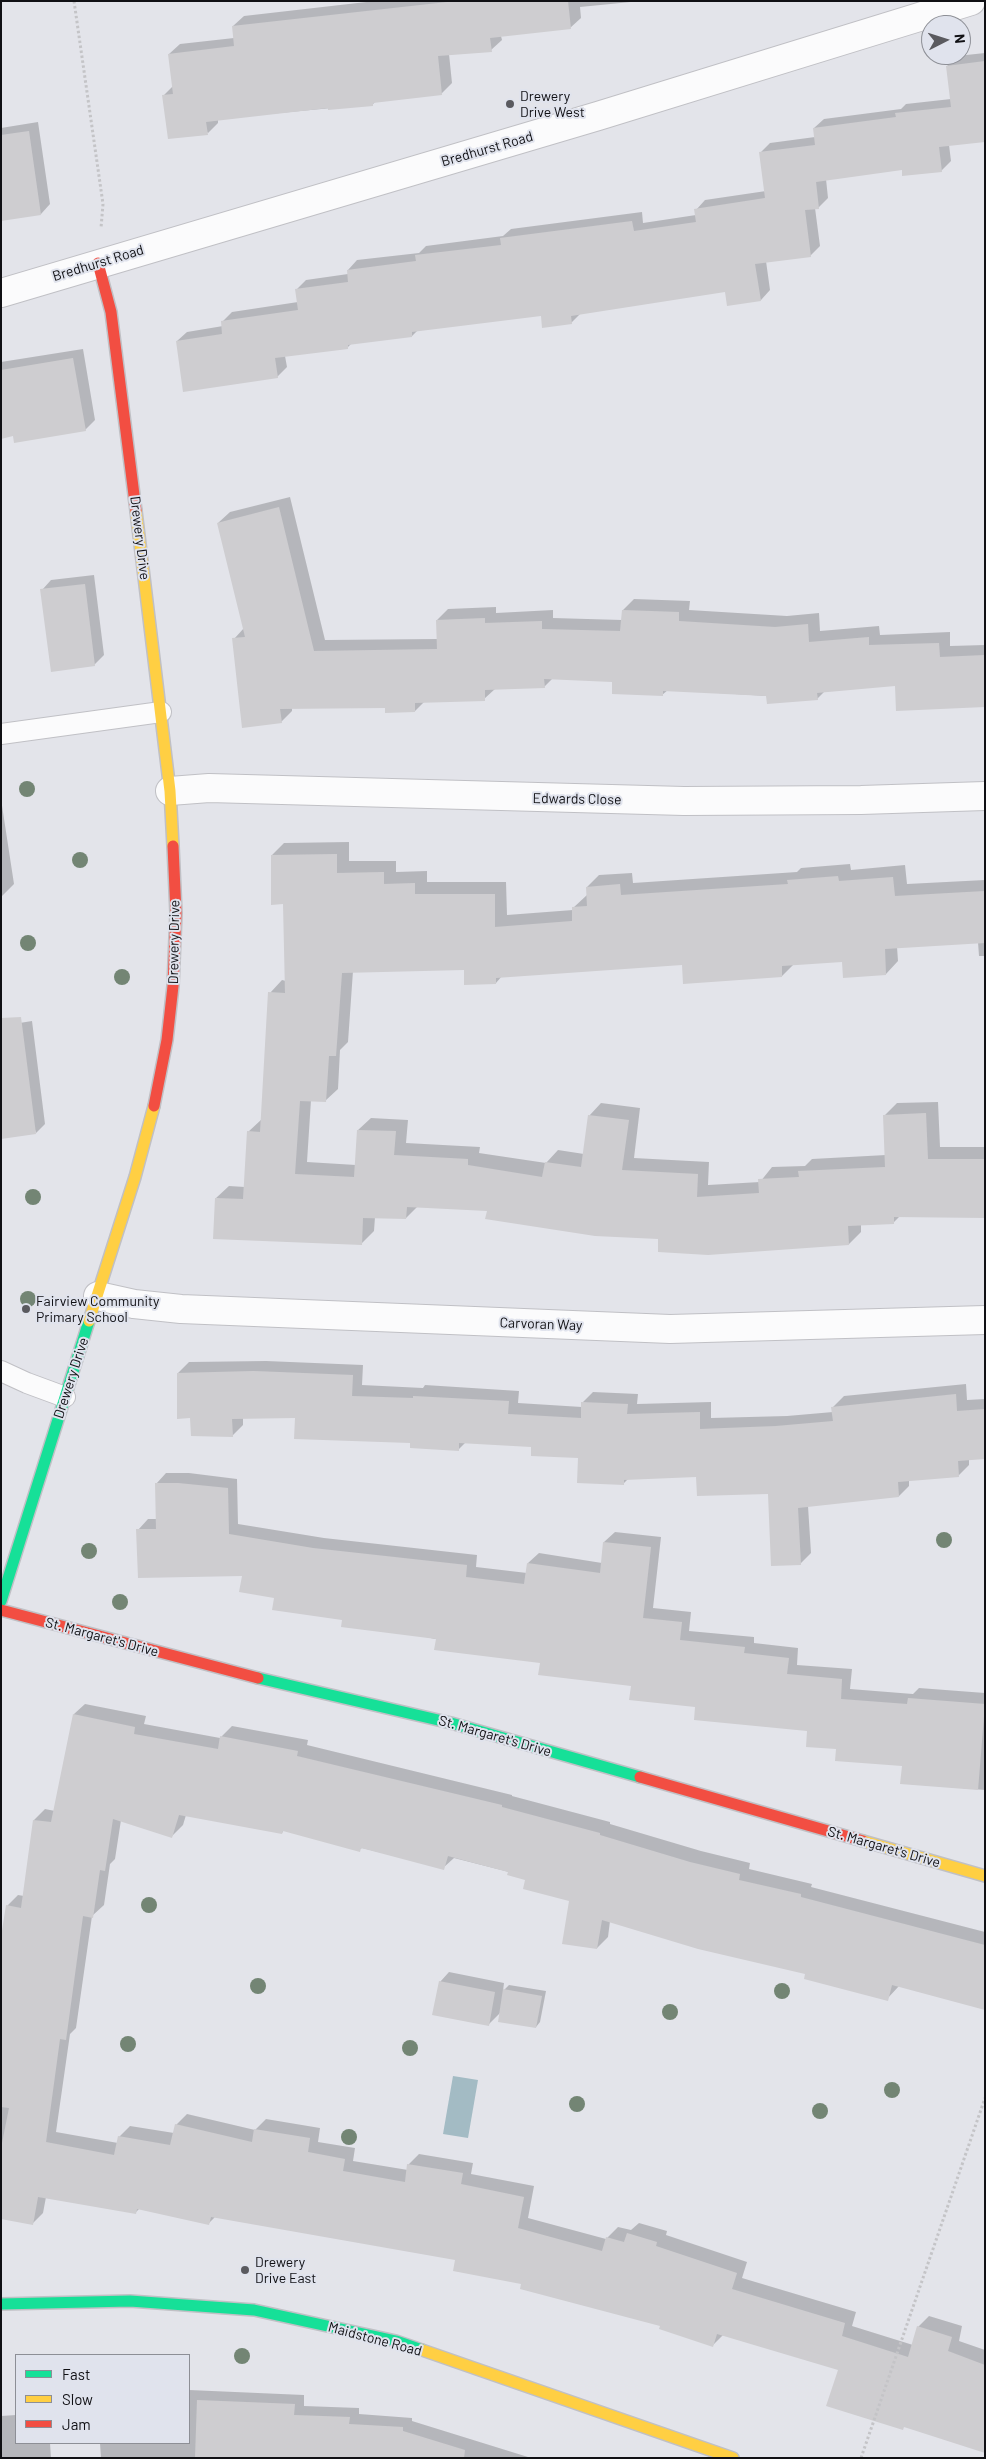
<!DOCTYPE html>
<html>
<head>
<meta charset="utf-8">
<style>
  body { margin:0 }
  #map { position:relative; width:986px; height:2459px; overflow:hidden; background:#e3e4ea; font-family:Barlow,sans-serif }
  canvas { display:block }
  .frame { position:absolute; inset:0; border:2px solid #101014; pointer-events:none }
  .legend { position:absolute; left:15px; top:2354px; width:175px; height:90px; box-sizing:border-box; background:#e0e3ed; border:1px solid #8d8f96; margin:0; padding:6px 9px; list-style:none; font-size:15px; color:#101014 }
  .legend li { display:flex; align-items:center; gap:10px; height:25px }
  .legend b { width:25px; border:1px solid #8d8f96 }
  .north { position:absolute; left:921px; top:15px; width:50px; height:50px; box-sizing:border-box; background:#e0e3ed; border:1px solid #8d8f96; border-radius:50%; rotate:85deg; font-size:14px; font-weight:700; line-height:20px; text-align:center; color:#101014 }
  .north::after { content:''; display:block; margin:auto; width:18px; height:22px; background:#5a5a5f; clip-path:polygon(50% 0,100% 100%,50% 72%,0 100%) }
</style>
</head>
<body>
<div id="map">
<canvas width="986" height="2459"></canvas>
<div class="frame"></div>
<ul class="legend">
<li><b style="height:6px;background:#16e098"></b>Fast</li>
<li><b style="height:6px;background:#ffcf43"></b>Slow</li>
<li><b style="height:6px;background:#f24e42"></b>Jam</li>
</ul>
<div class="north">N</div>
</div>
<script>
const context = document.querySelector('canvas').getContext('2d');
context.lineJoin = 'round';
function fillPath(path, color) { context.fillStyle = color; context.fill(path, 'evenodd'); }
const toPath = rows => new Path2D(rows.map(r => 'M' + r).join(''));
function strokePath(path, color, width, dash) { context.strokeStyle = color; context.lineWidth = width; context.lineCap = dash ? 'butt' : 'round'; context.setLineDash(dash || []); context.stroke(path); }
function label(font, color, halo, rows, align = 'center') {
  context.font = font + ' Barlow,sans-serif'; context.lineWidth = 4; context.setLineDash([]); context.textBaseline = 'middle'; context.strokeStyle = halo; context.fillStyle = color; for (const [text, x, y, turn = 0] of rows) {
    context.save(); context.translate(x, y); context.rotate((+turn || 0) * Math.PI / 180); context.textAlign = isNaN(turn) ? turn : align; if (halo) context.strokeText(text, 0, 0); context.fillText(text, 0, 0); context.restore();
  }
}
const water = toPath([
  [453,2076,478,2080,468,2138,443,2134]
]);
const shadow = toPath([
  [375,1,641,1,580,7,581,18,570,28,501,36,502,40,491,50,449,54,452,83,441,94,376,101,373,104,218,119,218,123,208,133,163,96,173,86,169,54,180,44,234,38,233,26,244,16],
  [985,53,985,140,949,145,951,161,941,171,903,169,826,179,828,198,818,208,815,208,820,246,810,256,766,261,770,290,761,300,726,291,581,313,571,323,542,314,418,330,412,336,352,343,348,347,285,356,287,367,277,377,177,341,187,332,223,326,222,322,232,312,298,302,296,290,306,280,348,274,348,270,357,260,419,253,426,246,503,236,511,229,642,212,643,223,696,215,696,210,705,200,766,191,761,152,770,143,815,137,814,128,824,119,901,109,906,104,951,99,947,66,957,56],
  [38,122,50,204,41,214,1,220,1,128],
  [83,349,95,420,85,430,14,435,1,438,1,362],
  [290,497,325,640,437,639,437,620,448,609,496,607,496,613,553,610,553,618,622,620,623,610,634,599,690,601,689,610,787,616,819,613,820,631,879,626,880,635,950,632,950,646,985,645,985,706,896,685,825,691,817,699,668,690,662,695,614,681,553,678,544,687,495,689,484,699,424,702,415,711,386,707,292,708,292,711,281,722,234,639,244,628,218,523,230,512],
  [94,575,104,655,94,665,42,590,51,580],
  [1,799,14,884,1,897],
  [349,842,349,861,396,861,396,872,427,871,427,882,506,882,507,915,573,910,573,908,587,895,587,887,599,875,632,873,633,883,797,872,801,868,850,864,851,870,905,865,907,884,985,880,985,956,979,956,978,942,897,947,898,961,886,974,843,961,794,964,782,976,683,963,502,976,496,983,465,969,353,971,348,1042,340,1050,338,1089,325,1101,311,1100,307,1162,356,1165,358,1130,371,1118,408,1120,406,1143,480,1147,479,1153,546,1163,558,1150,584,1154,589,1116,601,1103,640,1108,634,1158,709,1162,708,1185,760,1182,772,1167,805,1166,812,1159,886,1155,884,1116,897,1103,938,1102,940,1147,985,1147,985,1217,900,1216,893,1223,861,1224,861,1232,849,1244,660,1238,488,1210,418,1206,406,1218,375,1217,374,1231,361,1244,216,1198,229,1186,245,1187,248,1132,262,1119,270,993,282,980,286,981,285,903,272,855,284,843],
  [32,1021,45,1124,36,1133,1,1026],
  [266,1361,363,1365,362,1385,423,1388,425,1385,519,1391,518,1403,582,1407,582,1403,593,1392,638,1394,637,1404,711,1402,711,1418,787,1416,833,1412,833,1407,844,1396,966,1384,967,1400,985,1399,985,1457,969,1459,969,1465,958,1476,909,1480,909,1486,899,1496,808,1506,811,1553,800,1564,769,1492,697,1476,629,1478,623,1484,580,1457,533,1446,466,1442,458,1450,412,1442,296,1416,243,1418,243,1425,232,1436,191,1417,178,1373,189,1362],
  [166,1473,189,1473,237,1479,238,1524,324,1538,477,1555,476,1567,527,1573,528,1563,539,1553,602,1563,604,1542,615,1532,661,1537,653,1608,691,1612,689,1631,754,1637,754,1643,798,1648,797,1665,852,1669,850,1689,913,1694,919,1688,985,1693,985,1790,902,1783,903,1765,837,1748,809,1730,697,1706,632,1685,541,1662,343,1619,275,1597,243,1575,138,1530,148,1519,157,1519,156,1484],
  [85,1704,146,1716,144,1724,220,1738,232,1726,308,1740,307,1745,512,1795,512,1796,610,1822,610,1824,701,1851,750,1863,749,1869,812,1884,811,1887,985,1932,985,2009,899,1986,887,1999,807,1973,610,1921,608,1937,597,1948,571,1900,509,1872,454,1858,443,1868,362,1848,359,1850,284,1830,282,1833,186,1815,183,1825,172,1836,121,1820,115,1859,110,1864,104,1905,92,1916,76,2028,70,2034,56,2132,118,2143,119,2137,130,2126,174,2133,176,2125,187,2114,255,2130,266,2119,320,2128,318,2142,355,2148,353,2161,408,2170,408,2165,419,2154,473,2163,471,2174,534,2186,528,2218,606,2239,618,2227,631,2230,639,2223,667,2231,666,2235,747,2262,742,2278,856,2312,852,2326,913,2345,918,2327,929,2316,962,2326,959,2341,985,2350,985,2451,839,2369,724,2334,712,2346,662,2325,523,2283,457,2259,215,2217,208,2224,140,2208,135,2213,46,2197,43,2213,33,2223,1,2218,1,1946,7,1906,18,1895,24,1896,34,1820,45,1809,55,1811,74,1714],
  [449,1972,504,1983,503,1991,509,1985,546,1991,540,2022,536,2027,501,2012,489,2024,440,1982],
  [189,2390,304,2395,304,2406,359,2408,359,2414,412,2418,412,2421,528,2457,101,2458,100,2443,189,2443],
  [16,2415,16,2443,50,2443,51,2458,1,2458,1,2416]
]);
const building = toPath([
  [456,1,568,1,571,29,490,38,492,52,438,56,442,95,373,103,373,106,328,110,328,108,206,122,208,135,168,139,162,95,173,94,168,54,234,46,232,26],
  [985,61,985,142,939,147,942,172,902,176,902,170,816,182,819,209,805,210,811,257,755,264,761,301,727,306,725,292,571,316,572,324,542,328,541,316,412,332,412,337,348,345,348,349,275,358,278,378,183,392,176,341,222,334,221,321,298,310,295,289,348,282,347,270,416,261,415,255,501,245,500,238,632,221,634,231,696,222,694,209,765,198,759,152,815,145,813,128,896,117,895,113,951,107,946,66],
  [29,131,41,215,1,221,1,135],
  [73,358,86,431,14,443,13,436,1,439,1,370],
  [279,507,314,651,437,649,436,620,485,618,485,623,542,621,542,629,620,631,622,610,679,612,679,621,775,627,808,624,809,642,869,637,869,645,939,643,940,657,985,655,985,707,896,711,895,686,817,693,818,700,767,704,766,696,663,691,663,696,612,694,612,682,544,679,545,688,485,690,485,701,415,703,415,712,385,713,385,708,280,709,282,723,242,728,232,638,245,637,217,523],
  [85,584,95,666,51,672,40,589],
  [337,854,337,873,384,872,384,884,415,883,415,894,495,894,495,927,572,921,572,907,587,906,586,887,620,884,621,895,788,884,787,880,838,876,839,881,893,877,895,896,985,891,985,943,885,949,886,975,843,978,842,962,782,966,782,977,683,984,682,965,496,978,496,984,464,985,464,970,342,973,336,1056,329,1056,326,1102,300,1101,295,1174,354,1177,357,1130,396,1131,394,1155,468,1159,468,1165,542,1177,545,1162,581,1167,588,1115,629,1120,622,1170,698,1174,697,1197,759,1193,758,1179,799,1177,798,1171,885,1167,883,1115,926,1113,928,1159,985,1159,985,1218,894,1217,894,1224,848,1226,849,1245,708,1255,658,1252,658,1239,595,1236,485,1219,487,1211,407,1207,406,1219,363,1218,362,1245,213,1239,215,1198,243,1199,247,1131,260,1132,268,992,285,993,283,904,271,905,271,855],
  [21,1017,36,1134,1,1139,1,1018],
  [254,1371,353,1375,352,1396,413,1398,413,1396,509,1401,508,1414,581,1418,581,1402,628,1404,627,1414,700,1412,700,1429,776,1426,833,1421,831,1407,956,1394,957,1411,985,1409,985,1459,958,1461,959,1477,898,1482,899,1497,798,1508,801,1565,771,1566,768,1494,697,1496,696,1477,624,1480,624,1485,577,1483,578,1458,531,1456,531,1447,459,1443,459,1451,410,1448,410,1443,294,1439,295,1418,232,1419,233,1437,191,1436,190,1418,177,1419,177,1373],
  [155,1483,178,1483,228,1488,229,1534,313,1548,467,1565,466,1577,524,1584,527,1563,600,1573,603,1542,651,1547,643,1618,682,1622,680,1640,745,1647,744,1653,789,1658,787,1674,842,1679,841,1699,907,1704,908,1698,985,1704,978,1790,900,1784,902,1766,835,1761,836,1749,806,1747,807,1731,694,1720,695,1707,629,1700,631,1686,538,1675,540,1663,434,1650,436,1639,341,1627,342,1620,272,1610,274,1598,239,1592,242,1576,138,1578,136,1529,156,1529],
  [73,1714,135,1727,134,1734,218,1749,220,1736,298,1751,297,1756,502,1805,502,1807,600,1833,600,1835,690,1862,740,1874,739,1880,801,1894,801,1897,985,1945,985,2010,892,1985,888,2001,804,1979,805,1974,698,1949,602,1920,597,1949,562,1944,569,1901,523,1889,525,1880,507,1875,508,1872,448,1856,444,1870,361,1848,360,1852,283,1831,282,1834,179,1815,172,1838,113,1819,105,1871,100,1870,93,1918,83,1916,66,2040,60,2039,46,2142,114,2155,118,2136,170,2145,175,2124,252,2142,254,2129,310,2138,308,2152,345,2159,343,2171,405,2182,407,2164,463,2173,461,2184,524,2197,518,2228,602,2251,606,2237,624,2242,627,2233,657,2242,656,2246,737,2273,732,2289,845,2323,842,2336,908,2357,917,2326,952,2337,948,2351,985,2365,985,2453,904,2427,903,2430,826,2406,838,2370,717,2334,713,2347,659,2329,660,2326,520,2289,521,2284,453,2271,455,2260,211,2217,209,2225,137,2209,136,2214,38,2197,33,2225,1,2219,1,2148,9,2108,1,2107,1,1937,6,1905,21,1908,33,1820,51,1822],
  [439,1981,495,1992,489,2026,432,2015],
  [503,1989,542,1996,536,2028,498,2022],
  [197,2400,295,2404,294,2415,350,2417,349,2424,403,2427,403,2431,465,2450,464,2458,195,2458]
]);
const path = toPath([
  [74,1,103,204,101,228],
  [861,2458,985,2098]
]);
const lane = toPath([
  [1,734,161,712],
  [1,1371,27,1383,65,1397]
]);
const street = toPath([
  [1,293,598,116,971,1],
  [170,791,209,788,684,801,861,800,985,796],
  [98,1296,134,1304,181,1309,670,1329,985,1320]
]);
const fast = toPath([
  [1,1601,89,1321],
  [258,1678,451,1723,640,1777],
  [1,2304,130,2301,254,2310,396,2341,422,2350]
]);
const slow = toPath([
  [136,511,170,791,173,846],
  [89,1321,135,1177,154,1106],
  [863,1841,985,1876],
  [422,2350,733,2458]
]);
const jam = toPath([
  [98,263,111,312,136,511],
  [154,1106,167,1040,173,986,176,913,173,846],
  [1,1610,258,1678],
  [640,1777,863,1841]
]);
const trees = [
  [27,789],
  [80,860],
  [28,943],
  [122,977],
  [33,1197],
  [28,1299],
  [944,1540],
  [89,1551],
  [120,1602],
  [149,1905],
  [258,1986],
  [782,1991],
  [670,2012],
  [128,2044],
  [410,2048],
  [892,2090],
  [577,2104],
  [820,2111],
  [349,2137],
  [242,2356]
];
const markers = [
  [510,104,5,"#5a5a5f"],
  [26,1309,5,"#5a5a5f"],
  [245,2270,5,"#5a5a5f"]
];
const poiNames = [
  ["Drewery",520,96],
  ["Drive West",520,112],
  ["Fairview Community",36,1301],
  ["Primary School",36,1317],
  ["Drewery",255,2262],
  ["Drive East",255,2278]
];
const streetNames = [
  ["Bredhurst Road",487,149,-16],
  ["Bredhurst Road",98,263,-17],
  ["Drewery Drive",140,538,83],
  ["Edwards Close",577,799,1],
  ["Drewery Drive",174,942,-89],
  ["Carvoran Way",541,1324,2],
  ["Drewery Drive",71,1378,-72],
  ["St. Margaret's Drive",102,1637,15],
  ["St. Margaret's Drive",495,1736,16],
  ["St. Margaret's Drive",884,1847,16],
  ["Maidstone Road",375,2339,15]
];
fillPath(water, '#a3bbc4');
fillPath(shadow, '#0003');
fillPath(building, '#cecdd0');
strokePath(lane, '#c0c0c5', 22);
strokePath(street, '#c0c0c5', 30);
strokePath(fast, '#c0c0c5', 14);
strokePath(slow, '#c0c0c5', 14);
strokePath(jam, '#c0c0c5', 14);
strokePath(path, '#c4c4c7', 3, [2.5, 2.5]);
strokePath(lane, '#fbfbfc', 20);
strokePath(street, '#fbfbfc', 28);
strokePath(fast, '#16e098', 11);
strokePath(slow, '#ffcf43', 11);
strokePath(jam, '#f24e42', 11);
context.fillStyle = '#738574';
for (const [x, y] of trees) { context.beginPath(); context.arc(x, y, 8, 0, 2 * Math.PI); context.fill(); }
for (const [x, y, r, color] of markers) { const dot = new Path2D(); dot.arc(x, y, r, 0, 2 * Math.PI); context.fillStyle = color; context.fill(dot); strokePath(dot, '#e0e3ed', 2); }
label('14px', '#101014', '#e0e3ed', poiNames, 'left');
label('14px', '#101014', '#e0e3ed', streetNames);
</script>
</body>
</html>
